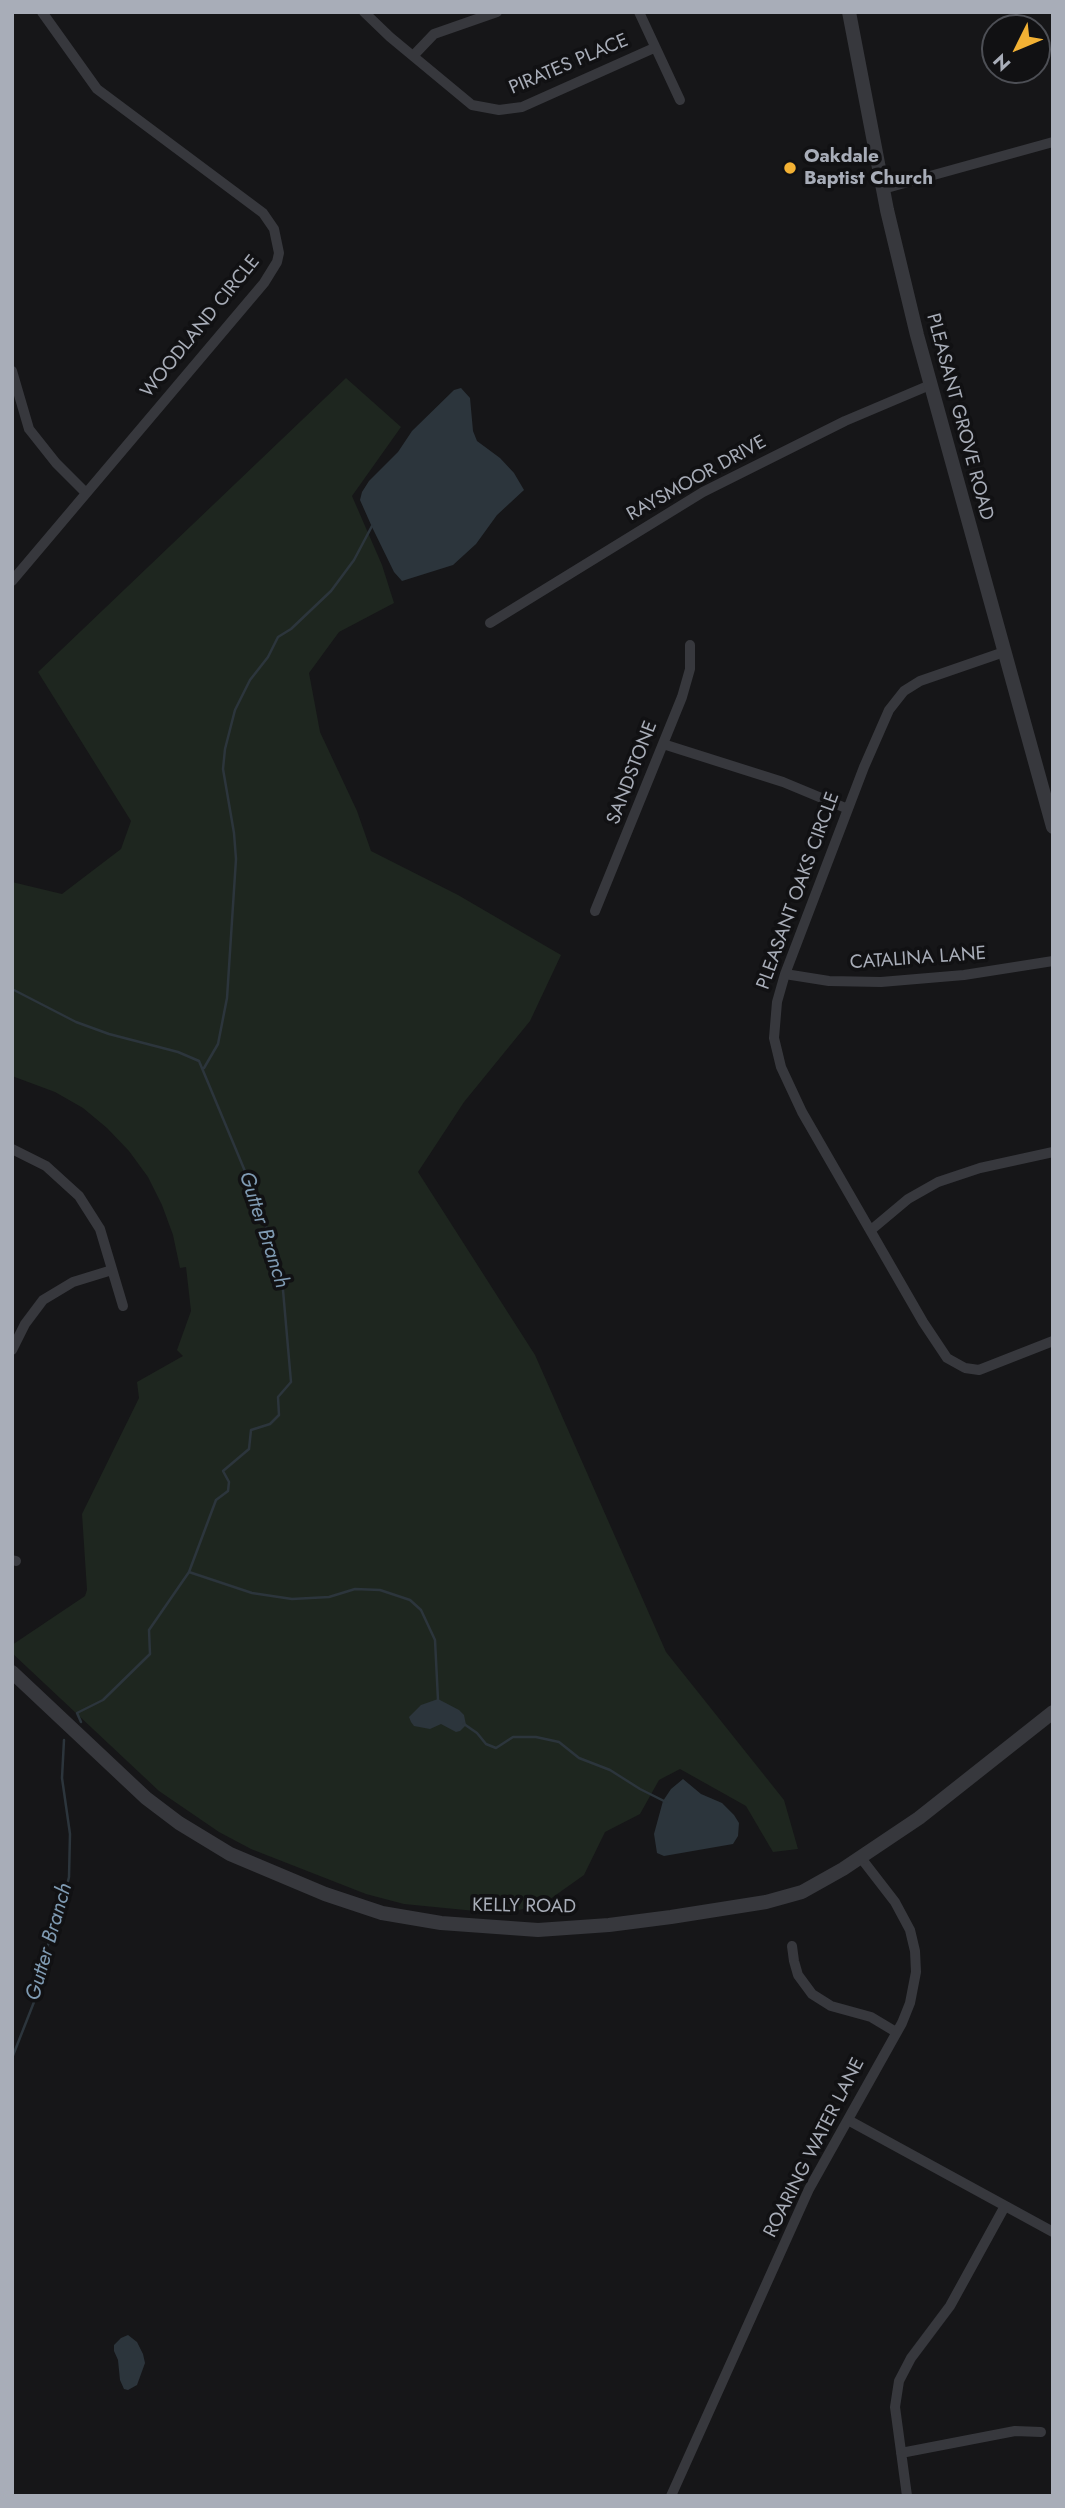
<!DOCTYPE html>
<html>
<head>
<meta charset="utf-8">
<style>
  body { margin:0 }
  #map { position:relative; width:1065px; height:2508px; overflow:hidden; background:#161618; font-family:Jost,sans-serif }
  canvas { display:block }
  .frame { position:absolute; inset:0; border:14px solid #a8adb8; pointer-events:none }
  .north { position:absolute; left:981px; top:14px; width:70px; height:70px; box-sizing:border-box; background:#111113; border:2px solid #4d4f55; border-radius:50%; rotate:227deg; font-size:19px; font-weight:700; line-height:28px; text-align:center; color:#a8adb8 }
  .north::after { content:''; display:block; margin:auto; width:24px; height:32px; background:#f2b134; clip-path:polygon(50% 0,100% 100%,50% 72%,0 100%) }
</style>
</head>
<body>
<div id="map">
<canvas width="1065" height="2508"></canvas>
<div class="frame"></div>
<div class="north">N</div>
</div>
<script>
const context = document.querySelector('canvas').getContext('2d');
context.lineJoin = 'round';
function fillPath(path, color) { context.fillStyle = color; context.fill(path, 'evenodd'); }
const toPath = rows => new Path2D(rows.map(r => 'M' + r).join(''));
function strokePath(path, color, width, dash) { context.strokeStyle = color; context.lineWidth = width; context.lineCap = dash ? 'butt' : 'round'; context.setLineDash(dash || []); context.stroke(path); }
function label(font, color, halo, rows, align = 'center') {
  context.font = font + ' Jost,sans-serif'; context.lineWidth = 7; context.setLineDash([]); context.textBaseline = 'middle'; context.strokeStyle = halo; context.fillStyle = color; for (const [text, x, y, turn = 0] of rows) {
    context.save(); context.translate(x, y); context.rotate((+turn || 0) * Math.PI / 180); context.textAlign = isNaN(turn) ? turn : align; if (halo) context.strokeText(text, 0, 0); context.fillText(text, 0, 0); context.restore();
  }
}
const green = toPath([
  [346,378,401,427,352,496,382,565,394,603,339,632,309,673,320,732,357,811,371,851,458,895,561,955,530,1021,464,1102,418,1172,535,1355,666,1652,784,1800,798,1849,773,1852,746,1806,680,1769,659,1780,640,1814,605,1832,584,1875,546,1902,506,1914,404,1904,366,1894,251,1849,219,1832,159,1791,12,1653,12,1645,85,1596,87,1590,82,1514,139,1398,137,1382,183,1356,177,1350,191,1311,186,1267,180,1268,173,1235,162,1205,148,1177,129,1151,107,1128,83,1108,55,1092,12,1076,12,882,62,894,121,849,131,821,38,672]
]);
const water = toPath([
  [461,388,470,398,473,431,477,441,500,458,514,473,524,490,497,515,476,544,453,565,402,581,394,572,372,527,360,500,362,492,369,481,398,452,412,431,454,390],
  [438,1699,459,1710,464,1715,466,1725,460,1731,456,1732,441,1724,430,1729,414,1726,411,1722,409,1717,421,1705],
  [683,1779,701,1794,722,1803,734,1815,739,1823,738,1836,733,1844,664,1856,657,1853,654,1834,663,1801,671,1789],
  [128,2335,137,2342,143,2354,145,2363,137,2385,128,2390,124,2389,120,2380,118,2360,114,2351,114,2345,121,2338]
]);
const stream = toPath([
  [12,989,76,1022,109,1034,178,1052,199,1061,262,1212,283,1290,291,1382,278,1397,279,1415,270,1424,251,1430,249,1449,223,1471,229,1482,228,1491,216,1500,189,1572,149,1630,150,1654,103,1700,77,1713,81,1722],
  [204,1068,218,1044,227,998,236,859,234,833,223,769,225,749,235,710,250,680,268,657,278,637,291,629,331,591,354,560,372,526],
  [189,1572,252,1593,292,1599,329,1597,355,1589,380,1590,410,1600,421,1610,435,1640,438,1700],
  [464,1724,477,1733,486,1744,496,1748,513,1737,536,1737,559,1742,579,1758,610,1770,640,1789,666,1802],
  [12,2058,34,2002,45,1952,59,1918,69,1877,70,1834,62,1778,64,1740]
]);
const minor = toPath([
  [364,12,390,37,472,105,499,110,522,107,654,48],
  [639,12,680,100],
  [413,56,434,34,497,12],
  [883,189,1053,142],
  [12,371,29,429,56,463,85,492],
  [12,581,264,283,277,262,279,253,274,229,263,213,97,89,42,12],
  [490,623,703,492,845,421,930,385],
  [1004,652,920,681,904,691,889,710,864,767,785,974,777,1002,774,1038,781,1067,802,1112,923,1322,947,1358,965,1368,979,1370,1053,1341],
  [663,744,783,782,848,809],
  [595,911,682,697,690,669,690,645],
  [785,974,829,981,881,982,964,975,1053,961],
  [12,1149,46,1166,79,1196,100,1229,123,1306],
  [871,1230,908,1199,938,1182,980,1168,1053,1152],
  [12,1350,25,1324,43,1300,73,1282,112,1270],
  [12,1560,16,1561],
  [792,1946,794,1961,798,1975,812,1994,831,2006,871,2017,896,2032],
  [848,2120,1053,2232],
  [901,2453,1015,2431,1041,2432],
  [671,2496,809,2189,902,2023,910,2003,916,1972,915,1951,910,1930,895,1902,861,1858],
  [907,2496,895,2407,899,2381,911,2358,950,2306,1005,2206]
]);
const tertiary = toPath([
  [849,12,887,210,917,335,1053,827],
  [12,1672,146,1798,179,1823,230,1854,325,1894,382,1913,441,1923,538,1930,609,1925,671,1917,766,1902,802,1892,843,1869,919,1818,1053,1712]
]);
const markers = [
  [790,168,7,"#f2b134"]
];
const streetNames = [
  ["PIRATES PLACE",569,65,-23],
  ["WOODLAND CIRCLE",201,327,-51],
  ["PLEASANT GROVE ROAD",959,417,75],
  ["RAYSMOOR DRIVE",697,479,-29],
  ["SANDSTONE",633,773,-69],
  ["PLEASANT OAKS CIRCLE",799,891,-70],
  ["CATALINA LANE",918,959,-4],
  ["KELLY ROAD",524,1907,1],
  ["ROARING WATER LANE",815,2148,-63]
];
const poiNames = [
  ["Oakdale",804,157],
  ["Baptist Church",804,179]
];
const waterNames = [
  ["Gutter Branch",263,1230,72],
  ["Gutter Branch",50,1942,-74]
];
fillPath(green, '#1e261f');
fillPath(water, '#2c353c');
strokePath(stream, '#2c353c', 2.5);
strokePath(minor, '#37383d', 10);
strokePath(tertiary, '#37383d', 14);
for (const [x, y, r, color] of markers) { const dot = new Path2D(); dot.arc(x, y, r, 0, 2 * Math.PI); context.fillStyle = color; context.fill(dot); strokePath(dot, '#111113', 2.5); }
label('19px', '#a8adb8', '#111113', streetNames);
label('bold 19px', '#a8adb8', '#111113', poiNames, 'left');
label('italic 21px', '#7f9bb3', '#111113', waterNames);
</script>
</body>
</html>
